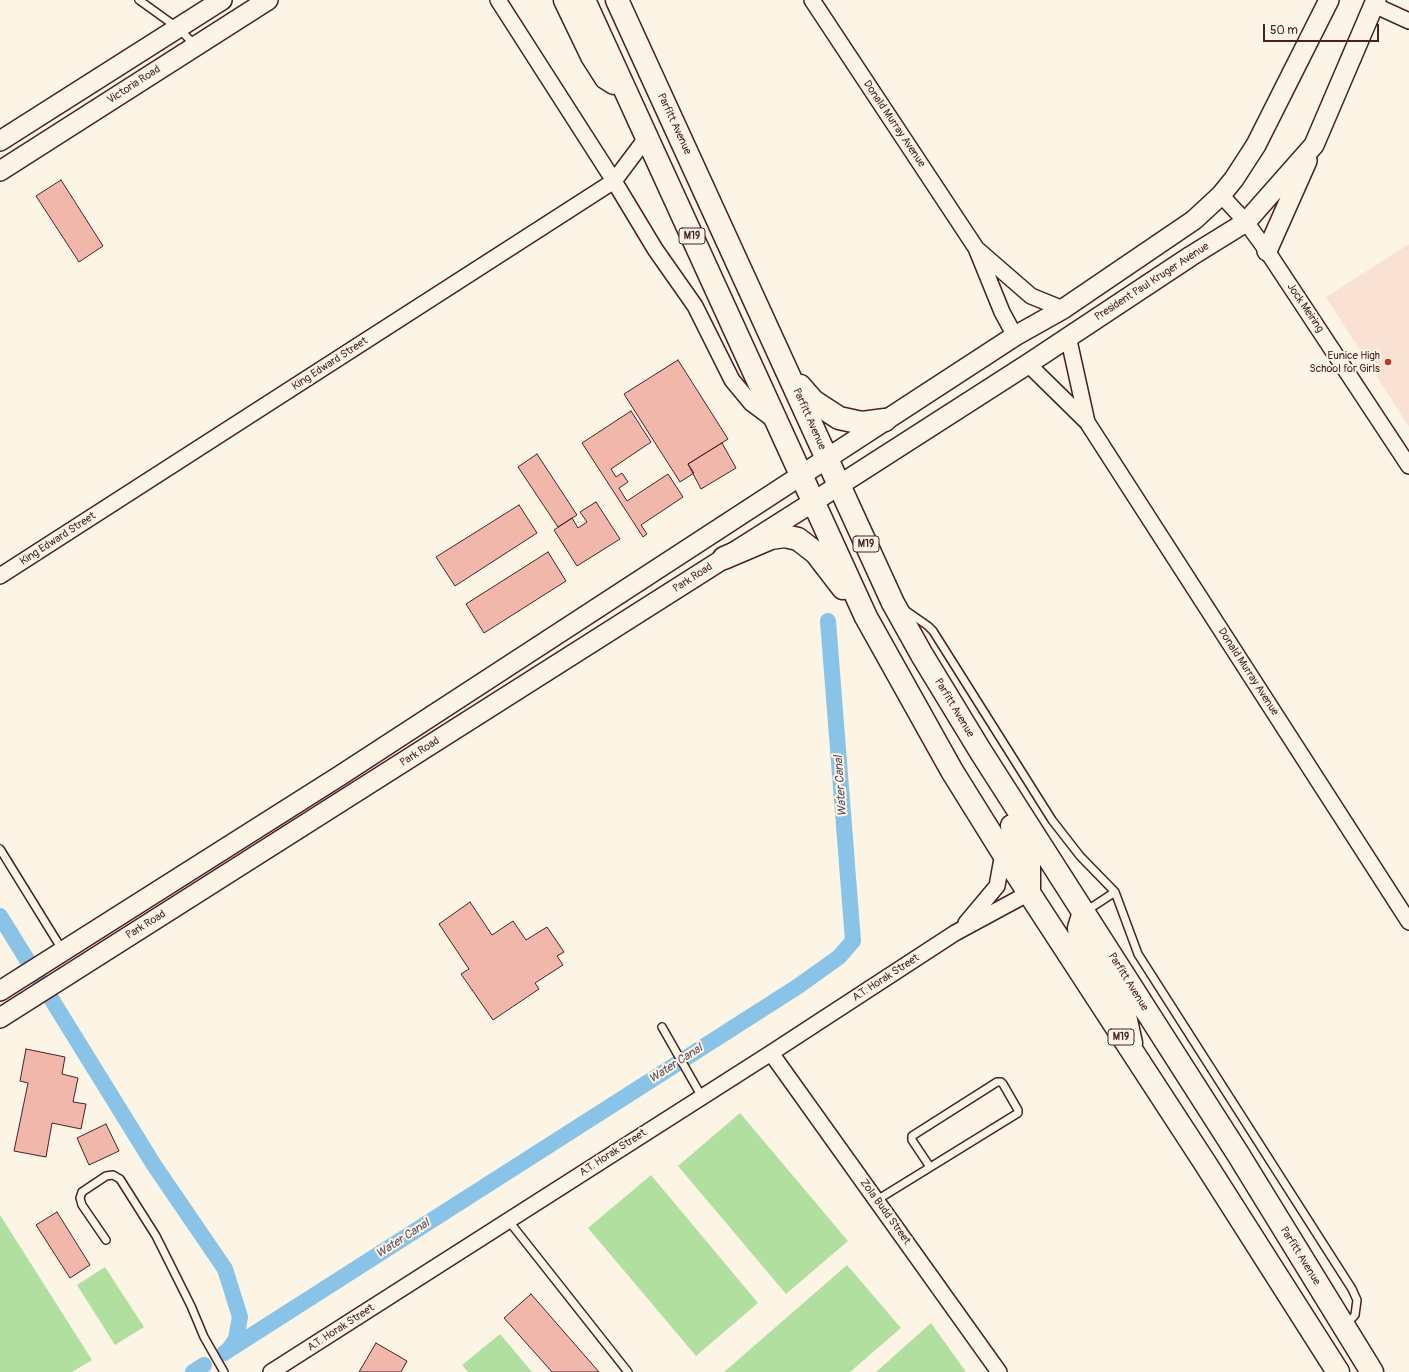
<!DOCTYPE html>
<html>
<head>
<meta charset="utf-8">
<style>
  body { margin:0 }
  #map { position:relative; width:1409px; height:1372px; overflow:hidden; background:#fcf5e5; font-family:Pangolin,sans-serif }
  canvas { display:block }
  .scale { position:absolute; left:1263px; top:24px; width:116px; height:18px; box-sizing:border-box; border:2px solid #4a1f2b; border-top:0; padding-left:5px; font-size:12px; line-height:14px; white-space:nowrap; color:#4a1f2b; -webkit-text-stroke:3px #fcf5e5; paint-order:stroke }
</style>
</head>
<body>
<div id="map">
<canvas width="1409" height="1372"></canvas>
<div class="scale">50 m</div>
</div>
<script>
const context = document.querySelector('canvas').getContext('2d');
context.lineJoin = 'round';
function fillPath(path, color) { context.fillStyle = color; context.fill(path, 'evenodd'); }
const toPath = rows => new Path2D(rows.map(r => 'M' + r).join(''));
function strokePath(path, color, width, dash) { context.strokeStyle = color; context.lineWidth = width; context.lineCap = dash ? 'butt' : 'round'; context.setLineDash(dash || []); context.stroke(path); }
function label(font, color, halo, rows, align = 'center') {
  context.font = font + ' Pangolin,sans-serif'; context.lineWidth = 4; context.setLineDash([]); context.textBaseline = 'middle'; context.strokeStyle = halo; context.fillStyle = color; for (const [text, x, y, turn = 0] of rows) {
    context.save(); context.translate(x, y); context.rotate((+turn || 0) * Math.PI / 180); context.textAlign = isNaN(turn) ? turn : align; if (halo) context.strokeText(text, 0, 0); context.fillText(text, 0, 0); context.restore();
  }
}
const built = toPath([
  [1409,244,1409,427,1326,297]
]);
const green = toPath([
  [740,1113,848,1241,786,1294,678,1166],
  [651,1175,758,1303,696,1356,588,1228],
  [0,1215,92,1360,72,1372,0,1372],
  [847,1265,901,1328,850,1372,724,1372],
  [105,1267,144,1327,115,1345,77,1285],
  [931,1323,966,1372,876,1372],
  [500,1334,532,1372,468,1372,462,1365]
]);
const canal = toPath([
  [0,916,154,1165,225,1269,240,1317,236,1339,229,1349],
  [224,1353,797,987,839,957,853,941,828,621],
  [193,1372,204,1365]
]);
const building = toPath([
  [61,180,103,246,79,262,36,196,61,180],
  [678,360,728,439,688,464,694,473,680,482,624,394,678,360],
  [631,411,651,442,611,469,616,477,622,473,628,482,619,488,627,501,668,474,683,497,641,525,647,534,643,537,582,443,631,411],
  [722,443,736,468,701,489,688,464,722,443],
  [537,454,577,515,558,527,518,467,537,454],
  [596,502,620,539,577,566,554,530,572,518,578,528,587,522,580,512,596,502],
  [519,505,537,533,455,586,436,557,519,505],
  [548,552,566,581,484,633,466,604,548,552],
  [470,902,492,935,513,921,526,940,547,927,564,952,557,956,563,965,535,983,539,989,493,1020,461,974,469,969,439,924,470,902],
  [26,1049,65,1057,62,1074,78,1078,73,1102,86,1104,81,1129,52,1123,46,1157,14,1151,28,1083,20,1081,26,1049],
  [106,1124,119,1151,89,1165,77,1138,106,1124],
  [57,1212,90,1265,70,1278,36,1225,57,1212],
  [531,1294,599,1372,552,1372,504,1318,531,1294],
  [376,1343,407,1361,401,1372,359,1372,376,1343]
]);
const service = toPath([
  [139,0,178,28,196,46],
  [905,610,928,626,933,631,1052,820,1080,856,1115,892,1138,954,1352,1289,1357,1300,1355,1315,1347,1324],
  [0,849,63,951],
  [1086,911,1115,892],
  [662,1027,702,1097],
  [877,1200,1018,1113,1018,1110,1003,1084,1001,1082,997,1082,912,1136,912,1140,930,1167],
  [508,1220,628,1372],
  [106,1240,82,1205,80,1198,82,1192,106,1176,113,1175,120,1179,156,1236,191,1306,204,1337,224,1372]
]);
const minor = toPath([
  [498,0,614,181,655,249,695,306,732,380,751,403,775,421],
  [812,0,976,248,1002,312,1015,336],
  [1374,5,1409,21],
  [1221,195,1246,222,1267,251,1409,466],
  [978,250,1031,296,1063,309],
  [1068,336,1087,422],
  [1028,364,1087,422,1409,922],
  [0,576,614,181,647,137],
  [966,923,997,886,1003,853],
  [771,1053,999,1372],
  [271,1372,771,1053,955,933,1029,893]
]);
const tertiary = toPath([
  [0,141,222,0],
  [0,171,268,0],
  [1267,251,1307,161],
  [0,991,341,775,1015,336,1063,309,1194,220,1221,195,1234,179,1256,145,1329,0],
  [0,1018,813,502,1028,364,1191,256,1246,222,1314,145,1376,0]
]);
const trunk = toPath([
  [565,0,592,56,606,78,614,83],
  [584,0,866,617,952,771,1003,853,1205,1163,1338,1372],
  [617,0,893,603,922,655,981,752,1238,1154,1372,1372],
  [800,386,813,401,839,418,862,423,885,420],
  [724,558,771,538,785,536,798,539,816,553,843,588],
  [1012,826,1029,858,1029,893],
  [1084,912,1079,928,1081,943,1124,1011,1131,1043]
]);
const markers = [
  [1388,362,4,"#c8321e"]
];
const shields = [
  [692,236,26],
  [866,544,26],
  [1121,1037,26]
];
const shieldNames = [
  ["M19",692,236],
  ["M19",866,544],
  ["M19",1121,1037]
];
const streetNames = [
  ["Victoria Road",134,85,-33],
  ["Parfitt Avenue",674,124,65],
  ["Donald Murray Avenue",894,124,56],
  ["President Paul Kruger Avenue",1152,282,-33],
  ["Jock Meiring",1305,308,56],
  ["King Edward Street",330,364,-33],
  ["Parfitt Avenue",809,419,66],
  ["King Edward Street",58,539,-33],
  ["Park Road",693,578,-33],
  ["Donald Murray Avenue",1248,672,57],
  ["Parfitt Avenue",954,708,59],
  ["Park Road",420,752,-33],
  ["Park Road",146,925,-32],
  ["A.T. Horak Street",886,978,-33],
  ["Parfitt Avenue",1128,982,58],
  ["A.T. Horak Street",613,1153,-33],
  ["Zola Budd Street",885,1212,54],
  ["Parfitt Avenue",1300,1256,58],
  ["A.T. Horak Street",341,1328,-33]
];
const poiNames = [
  ["Eunice High",1380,356],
  ["School for Girls",1380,369]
];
const waterNames = [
  ["Water Canal",841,786,-94],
  ["Water Canal",676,1064,-33],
  ["Water Canal",403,1239,-33]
];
fillPath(built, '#f9e2d4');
fillPath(green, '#b0df9f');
strokePath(canal, '#89c3e8', 16);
fillPath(building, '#f1b7ab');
strokePath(building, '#4a1f2b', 1);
strokePath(service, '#4a1f2b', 10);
strokePath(minor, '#4a1f2b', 18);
strokePath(tertiary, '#4a1f2b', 22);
strokePath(trunk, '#4a1f2b', 25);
strokePath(service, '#fcf5e5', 7);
strokePath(minor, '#fcf5e5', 15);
strokePath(tertiary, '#fcf5e5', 19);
strokePath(trunk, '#fcf5e5', 22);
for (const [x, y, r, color] of markers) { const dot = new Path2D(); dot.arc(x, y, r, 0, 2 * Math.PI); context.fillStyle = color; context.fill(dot); strokePath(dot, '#fcf5e5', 1.5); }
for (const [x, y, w] of shields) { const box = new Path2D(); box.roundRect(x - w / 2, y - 8, w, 16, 3); context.fillStyle = '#fcf5e5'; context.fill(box); strokePath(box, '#4a1f2b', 1); }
label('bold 10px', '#4a1f2b', null, shieldNames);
label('11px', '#4a1f2b', '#fcf5e5', streetNames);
label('11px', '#4a1f2b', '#fcf5e5', poiNames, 'right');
label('italic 12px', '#5d5064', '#fcf5e5', waterNames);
</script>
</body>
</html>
